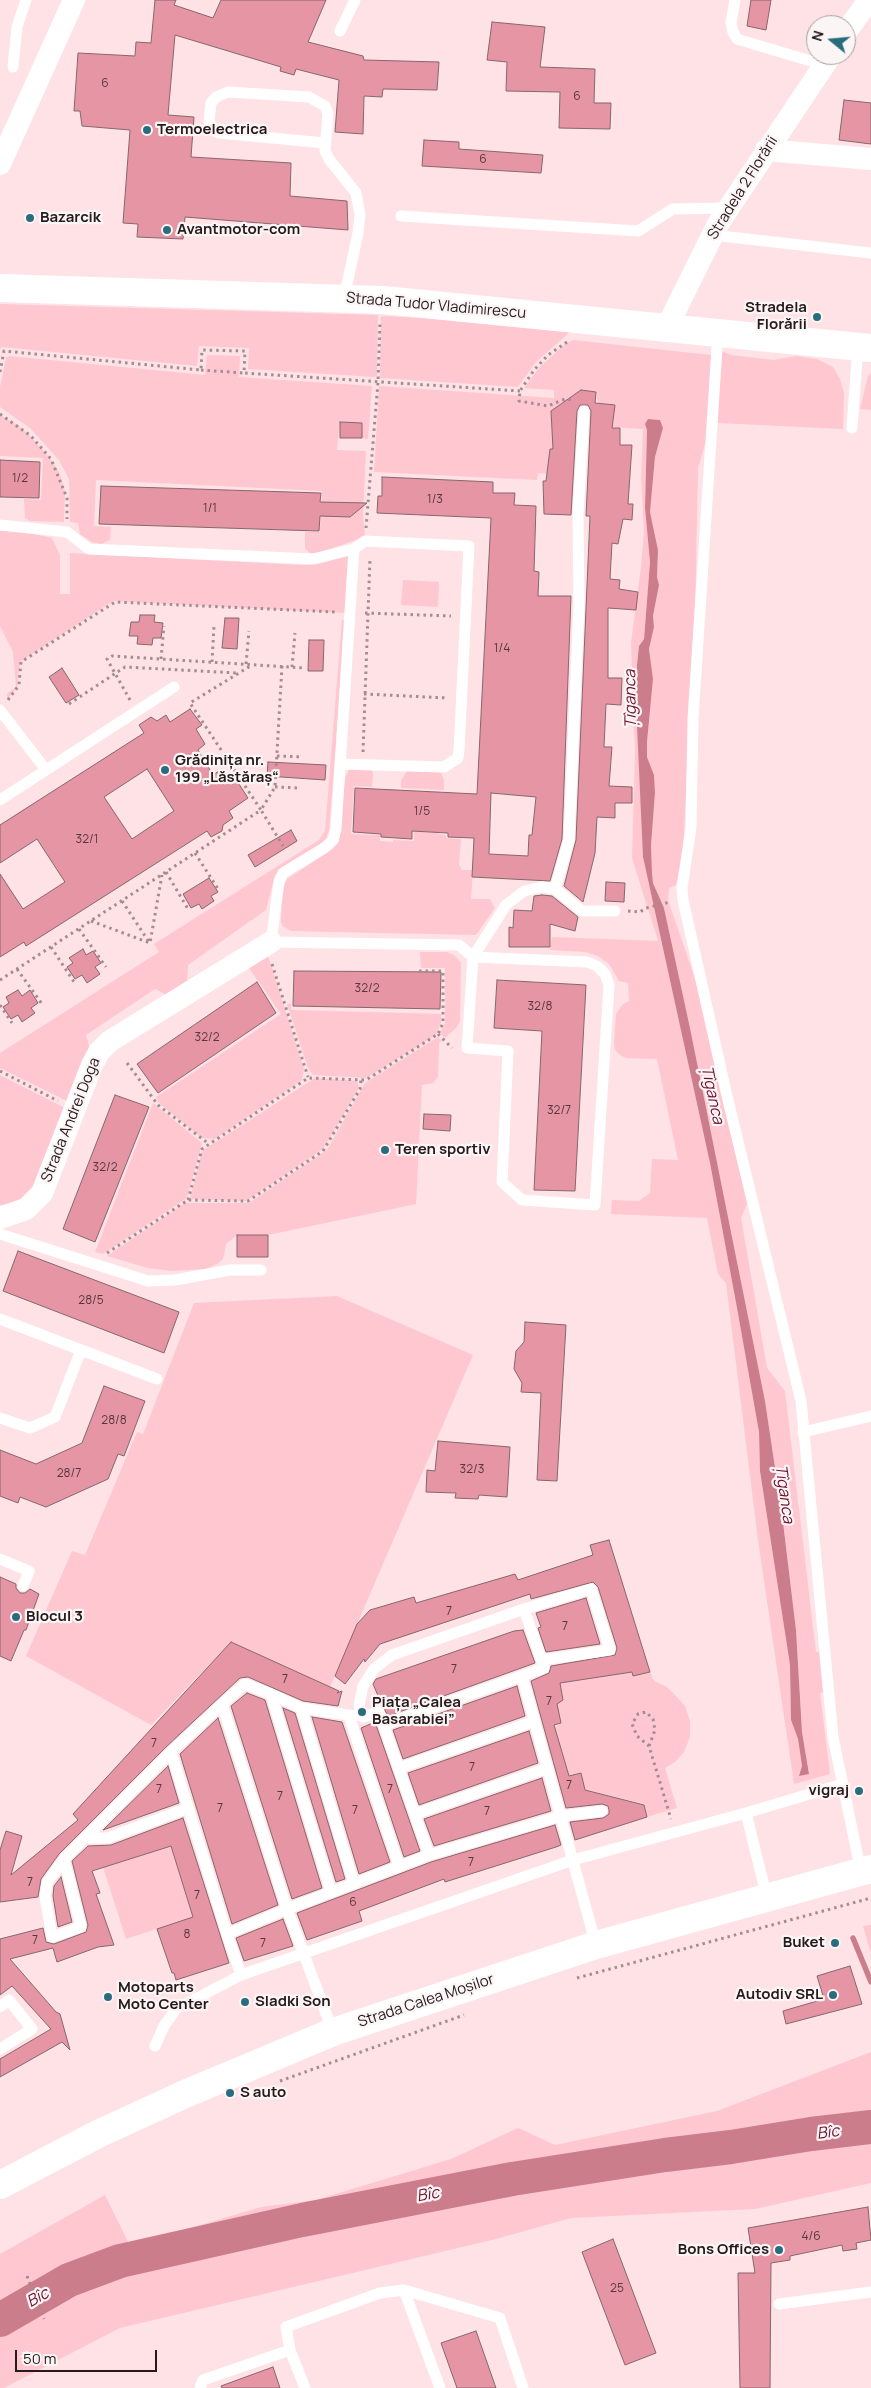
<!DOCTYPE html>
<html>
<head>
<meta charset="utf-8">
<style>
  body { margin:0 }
  #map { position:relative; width:871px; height:2388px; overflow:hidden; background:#fee2e6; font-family:Manrope,sans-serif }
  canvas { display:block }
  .north { position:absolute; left:806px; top:15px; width:50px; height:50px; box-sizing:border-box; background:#fcf5f6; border:1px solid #a69d9f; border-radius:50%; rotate:287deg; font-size:14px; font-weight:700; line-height:20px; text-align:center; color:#261a1c }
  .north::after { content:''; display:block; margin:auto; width:18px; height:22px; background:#286c7d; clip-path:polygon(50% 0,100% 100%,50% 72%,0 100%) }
  .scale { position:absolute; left:15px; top:2350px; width:142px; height:22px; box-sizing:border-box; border:2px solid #261a1c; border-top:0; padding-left:6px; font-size:15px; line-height:18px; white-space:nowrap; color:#261a1c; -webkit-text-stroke:4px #fcf5f6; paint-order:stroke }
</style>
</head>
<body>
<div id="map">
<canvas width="871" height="2388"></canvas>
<div class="north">N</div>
<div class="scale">50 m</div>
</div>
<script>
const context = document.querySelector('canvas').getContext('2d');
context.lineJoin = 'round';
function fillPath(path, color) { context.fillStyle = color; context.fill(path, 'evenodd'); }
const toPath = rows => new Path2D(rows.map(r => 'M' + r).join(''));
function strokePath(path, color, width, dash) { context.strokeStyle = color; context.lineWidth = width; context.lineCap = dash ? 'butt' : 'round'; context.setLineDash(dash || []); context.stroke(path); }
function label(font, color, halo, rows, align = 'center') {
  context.font = font + ' Manrope,sans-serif'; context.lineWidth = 4.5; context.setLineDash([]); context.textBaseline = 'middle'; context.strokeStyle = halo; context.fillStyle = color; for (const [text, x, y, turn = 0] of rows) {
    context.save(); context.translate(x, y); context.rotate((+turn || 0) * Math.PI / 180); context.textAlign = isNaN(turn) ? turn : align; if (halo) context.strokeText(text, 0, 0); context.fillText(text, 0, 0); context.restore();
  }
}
const green = toPath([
  [0,304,378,315,377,376,374,377,248,369,249,348,199,346,197,366,2,347,0,349],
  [381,316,425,318,570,332,535,363,518,387,380,378],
  [573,340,711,355,719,350,731,355,774,360,796,356,817,359,833,367,840,379,844,393,843,429,718,423,716,414,707,438,698,468,694,669,689,727,683,854,676,885,669,888,668,900,700,993,747,1204,741,1218,767,1368,785,1391,816,1652,819,1652,823,1692,820,1693,830,1774,794,1784,758,1540,726,1283,718,1274,707,1218,611,1214,612,1200,639,1201,650,1193,652,1159,678,1160,657,1059,626,1058,620,1055,615,1050,614,1043,616,1014,623,1004,629,1001,628,983,619,981,609,964,598,956,586,952,550,950,552,937,658,941,632,858,635,755,631,643,641,567,644,531,641,479,643,429,609,427,615,405,598,403,596,392,587,391,567,400,551,411,553,449,550,449,549,462,552,474,538,473,537,480,374,472,379,386,554,398,554,390,524,388,539,368,564,345],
  [649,419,660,420,663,428,655,457,650,512,658,550,657,577,659,585,653,616,654,627,649,649,653,679,647,742,647,757,654,775,655,792,651,846,652,873,653,883,664,908,690,1028,765,1401,782,1514,796,1630,802,1732,809,1773,799,1776,802,1766,798,1739,791,1720,790,1665,760,1471,759,1432,737,1308,710,1163,643,857,637,665,639,646,644,639,650,562,645,508,647,430,645,424],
  [207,355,240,356,239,377,372,386,368,439,362,438,362,423,340,422,337,450,366,451,363,514,365,537,318,553,310,553,305,549,305,532,320,532,322,491,96,480,94,526,111,527,110,540,101,544,92,542,80,534,78,523,70,522,69,479,59,460,30,428,0,407,0,387,6,358,9,356,205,375],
  [871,373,871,410,860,409,868,376],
  [0,415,19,426,29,435,49,457,59,472,65,491,64,522,30,521,25,518,24,499,41,500,43,458,0,456],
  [0,531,21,531,52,538,60,555,60,594,70,594,70,553,302,565,319,564,350,555,346,613,113,601,20,662,17,688,7,700,7,694,16,687,13,652,0,626],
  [403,580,439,582,438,607,401,605],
  [342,620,346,620,329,830,325,841,282,868,275,875,266,910,188,965,187,985,169,996,155,989,86,1035,90,1049,69,1102,0,1068,0,1053,159,952,154,944,319,840,325,831],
  [354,767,371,769,373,774,372,787,354,786,351,834,380,835,380,841,393,842,393,840,414,841,414,829,439,830,439,834,446,835,446,838,461,839,459,865,462,870,473,870,471,899,490,899,495,908,476,935,291,931,283,926,281,922,282,890,287,879,333,849,339,842,345,778,349,770],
  [407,771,437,771,441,773,444,780,444,790,401,788,401,781],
  [420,952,447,952,454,955,461,963,460,1021,457,1027,445,1038,440,1033,445,1023,445,968,421,968],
  [268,956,304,1069,302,1080,215,1139,202,1138,160,1104,156,1097,281,1014,249,968],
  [287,1004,291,1004,291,1010,441,1014,441,1022,436,1035,366,1078,313,1075,308,1068],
  [438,1037,442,1041,439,1043,438,1077,433,1083,422,1085,416,1204,268,1235,237,1235,226,1244,223,1259,217,1264,206,1269,171,1271,148,1268,107,1256,185,1203,249,1203,327,1150,365,1083],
  [0,1075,67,1109,35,1192,11,1204,0,1205],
  [315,1078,357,1081,359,1088,323,1149,246,1201,190,1199,202,1151],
  [153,1103,202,1143,187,1198,103,1254,95,1252],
  [337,1296,473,1355,330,1687,231,1642,151,1725,26,1656,72,1551,85,1555,137,1432,143,1434,194,1303],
  [632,1672,633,1676,650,1672,654,1681,667,1687,677,1697,685,1706,690,1721,690,1737,684,1752,675,1762,665,1768,677,1808,647,1817,644,1804,574,1787,583,1784,581,1773,569,1776,554,1728,561,1723,557,1704,563,1699,560,1683],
  [171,1846,193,1917,126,1939,103,1867],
  [871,1925,871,1954,863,1926],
  [871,2052,871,2183,755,2209,571,2218,496,2239,120,2328,4,2388,0,2388,0,2254,105,2195,130,2246,261,2207,316,2200,451,2159,518,2128,555,2145,717,2111]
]);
const water = toPath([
  [648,419,660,420,663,428,655,457,650,512,658,550,657,577,659,585,653,616,654,627,649,649,653,679,647,742,647,757,654,775,655,792,651,846,652,873,653,883,664,908,690,1028,765,1401,782,1514,796,1630,802,1732,809,1774,799,1776,802,1766,798,1739,791,1720,790,1665,760,1471,759,1432,737,1308,710,1163,643,857,636,704,637,665,639,646,644,639,650,562,645,508,647,430,645,424]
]);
const stream = toPath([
  [853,1938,871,1982]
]);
const river = toPath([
  [0,2320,69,2280,120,2261,302,2220,512,2179,665,2155,731,2147,811,2134,871,2127]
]);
const building = toPath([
  [155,0,176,0,174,5,213,18,221,0,326,0,308,42,363,56,364,60,439,62,437,90,383,89,382,97,364,96,363,134,335,132,339,80,296,69,294,75,280,71,281,67,175,35,168,115,194,117,191,157,291,163,290,196,347,201,348,230,185,217,183,239,137,237,138,224,123,223,130,130,82,126,80,111,74,111,78,53,135,56,136,42,151,43,155,0],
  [751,0,771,0,766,30,747,26,751,0],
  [492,22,545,27,540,67,595,69,594,103,611,103,610,129,559,128,560,92,506,91,507,62,487,60,492,22],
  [844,100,871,103,871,144,839,140,844,100],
  [424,140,459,142,459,149,543,155,541,173,422,166,424,140],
  [581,390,596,392,595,403,615,405,612,428,620,428,620,445,632,445,628,504,633,504,632,520,623,519,618,544,612,543,610,579,620,580,619,589,638,592,636,610,608,608,608,678,622,678,621,705,606,704,604,747,612,747,609,786,632,787,632,803,615,803,615,818,597,817,595,853,583,902,564,886,576,840,590,516,586,516,591,411,588,405,580,405,577,411,571,515,544,514,543,481,546,481,550,449,553,449,551,411,581,390],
  [340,422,362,423,362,438,340,438,340,422],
  [0,460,40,462,39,498,0,497,0,460],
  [382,477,493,482,493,493,515,493,514,505,536,506,534,571,539,572,538,596,571,596,562,839,550,881,472,877,474,838,448,837,448,833,412,831,412,839,381,837,381,834,353,832,355,788,477,794,491,518,377,513,378,496,382,496,382,477],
  [491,793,536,797,532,835,529,835,528,856,489,854,491,793],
  [101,486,321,493,320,502,367,503,350,517,320,516,319,531,99,524,101,486],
  [140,615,155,615,154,622,163,623,161,638,153,638,152,645,137,644,138,636,129,636,131,622,139,622,140,615],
  [225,618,239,618,237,649,222,648,225,618],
  [309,640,324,640,323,671,308,671,309,640],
  [62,668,79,695,66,703,49,677,62,668],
  [190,709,202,725,196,729,205,744,198,750,213,775,222,769,232,784,237,781,248,798,229,811,233,818,223,825,222,831,211,837,207,831,26,946,24,942,0,957,0,874,23,909,65,882,37,839,0,863,0,825,144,733,139,725,151,717,157,721,166,715,170,722,190,709],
  [147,769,174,811,132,839,104,797,147,769],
  [268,762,326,765,325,780,267,776,268,762],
  [291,830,297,841,255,867,248,855,291,830],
  [209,878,218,892,211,896,214,901,202,909,199,904,191,908,183,894,209,878],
  [606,882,625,883,624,902,605,901,606,882],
  [542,895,552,896,578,917,575,931,550,924,550,947,509,947,509,927,513,928,514,910,532,911,534,896,542,895],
  [83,949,86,955,93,951,101,963,95,967,100,974,87,983,82,975,75,979,67,967,73,963,69,958,83,949],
  [294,971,441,972,440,1009,293,1006,294,971],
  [497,980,586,985,575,1191,534,1190,542,1031,494,1028,497,980],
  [257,982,276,1013,158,1093,137,1064,257,982],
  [18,990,22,996,30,990,38,1003,31,1008,35,1013,22,1022,18,1015,11,1019,3,1007,9,1003,6,997,18,990],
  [115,1095,149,1107,95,1242,63,1229,115,1095],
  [424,1114,451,1115,450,1131,423,1129,424,1114],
  [237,1235,268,1235,268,1257,237,1257,237,1235],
  [18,1251,179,1312,164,1353,3,1291,18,1251],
  [525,1322,566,1325,557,1481,537,1480,541,1393,521,1392,522,1383,514,1369,516,1351,524,1342,525,1322],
  [104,1386,145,1401,124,1456,118,1454,108,1479,46,1507,20,1497,18,1503,0,1496,0,1450,36,1464,82,1443,104,1386],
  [438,1441,510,1447,507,1497,479,1495,478,1499,455,1498,456,1493,426,1492,427,1470,435,1471,438,1441],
  [609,1540,650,1672,633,1676,632,1672,560,1683,563,1700,557,1704,561,1723,554,1725,569,1776,581,1773,585,1790,644,1805,647,1817,575,1840,570,1822,603,1818,609,1814,609,1810,608,1806,602,1804,566,1808,531,1681,549,1673,551,1666,615,1655,617,1648,598,1587,593,1582,531,1599,530,1594,380,1644,365,1662,364,1659,345,1684,335,1676,357,1624,370,1610,414,1597,416,1603,515,1574,518,1580,593,1555,590,1545,609,1540],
  [0,1577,16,1584,16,1588,20,1593,25,1593,30,1589,39,1594,26,1630,24,1630,11,1661,0,1656,0,1577],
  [586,1598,600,1644,546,1652,538,1628,541,1627,536,1613,586,1598],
  [523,1630,535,1663,388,1716,382,1705,373,1684,376,1679,514,1631,523,1630],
  [231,1642,339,1691,337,1693,342,1691,338,1706,303,1701,248,1677,240,1678,166,1747,59,1854,41,1879,38,1897,0,1902,0,1850,6,1831,22,1836,11,1875,78,1820,73,1814,231,1642],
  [517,1686,525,1716,403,1759,393,1730,517,1686],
  [247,1693,265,1700,322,1888,292,1899,231,1706,247,1693],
  [283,1708,295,1713,345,1879,336,1882,283,1708],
  [312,1717,342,1722,390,1862,359,1874,312,1717],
  [218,1718,278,1905,232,1924,180,1754,218,1718],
  [375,1722,420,1851,404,1857,361,1728,375,1722],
  [529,1731,538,1763,419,1805,408,1773,529,1731],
  [168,1766,179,1803,103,1830,168,1766],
  [542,1778,551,1811,434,1846,424,1819,542,1778],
  [183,1818,229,1963,176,1980,174,1973,172,1973,157,1929,193,1917,171,1846,92,1871,100,1893,96,1894,114,1945,98,1947,57,1962,53,1948,10,1959,56,2012,60,2014,70,2050,62,2042,0,2077,0,2059,51,2029,12,1986,0,1995,0,1939,43,1928,46,1942,54,1944,86,1932,88,1925,72,1861,88,1846,111,1845,183,1818],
  [555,1825,561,1845,556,1847,445,1882,444,1879,359,1911,362,1921,307,1940,297,1913,431,1862,555,1825],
  [61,1877,72,1922,58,1927,53,1896,54,1886,61,1877],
  [283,1919,293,1946,244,1961,236,1938,283,1919],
  [850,1966,862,2004,786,2024,783,2011,824,1999,817,1976,850,1966],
  [868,2207,871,2240,856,2243,857,2249,843,2251,842,2245,790,2256,790,2260,771,2263,770,2388,740,2388,738,2273,755,2273,748,2228,868,2207],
  [613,2239,656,2353,625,2365,582,2252,613,2239],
  [476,2331,496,2388,457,2388,441,2343,476,2331],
  [273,2367,280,2388,222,2388,221,2386,273,2367]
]);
const path = toPath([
  [567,342,548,355,534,370,520,391,519,401,548,406,565,399,574,400],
  [201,370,244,373],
  [0,372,4,351,201,370,202,350,245,351,244,373,520,391],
  [0,414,31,436,51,459,67,498,67,519],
  [366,528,378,382,380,322],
  [365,613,451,616],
  [161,659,164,626],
  [212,662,214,626],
  [246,664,249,631],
  [282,666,275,787,261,810,283,846],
  [292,667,295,633],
  [364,694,448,698],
  [8,700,19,685,21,662,115,602,336,612],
  [130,700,107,659,112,656,305,668],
  [69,704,125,667,237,673],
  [363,752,370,558],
  [277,756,303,757],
  [275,787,300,788],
  [195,853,218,889],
  [166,872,188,909],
  [122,901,149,942],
  [628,911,640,912,646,908,670,902],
  [91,921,150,943,162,875],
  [79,929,106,967],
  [51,947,76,985],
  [272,964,308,1077],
  [17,969,42,1004],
  [0,980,261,810,190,703,252,665],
  [0,1005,12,1023],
  [438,1034,452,1048],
  [127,1063,158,1105,209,1144],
  [0,1071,58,1101],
  [188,1200,202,1149,308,1078,366,1080,438,1034,443,1023,443,971,417,971],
  [107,1253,188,1200,248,1201,323,1151,360,1089,361,1080],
  [649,1746,655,1730,653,1719,646,1712,638,1714,632,1724,637,1736,649,1746,671,1819],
  [577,1978,871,1898],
  [280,2081,464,2015],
  [27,2276,44,2319]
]);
const service = toPath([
  [735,0,731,23,733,32,737,39,824,65],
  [340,31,355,0],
  [13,67,17,27,26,0],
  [325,143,219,133,212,129,209,121,211,103,216,97,228,92,309,97,325,106,328,114,325,151,329,159,356,193,360,215,358,233,344,298],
  [401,216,638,231,673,209,728,208],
  [712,235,871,253],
  [718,332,693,719,691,828,682,888,683,900,727,1096,801,1401,833,1737,861,1872],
  [852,428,858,346],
  [0,525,67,532,89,549,313,559,354,549,336,829,333,840,324,848,283,873,279,882,271,942,459,945,473,957,587,962,597,966,605,974,609,985,595,1205,522,1200,502,1182,508,1051,467,1048,473,957,506,905,524,891,542,887,555,889,582,911,615,911],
  [0,710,46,770],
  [340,764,444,767,458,758,459,751,469,546,365,541,354,549],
  [0,800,174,687],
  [555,889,569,840,579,604,578,513,584,411],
  [0,1234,148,1281,175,1280,230,1270,261,1270],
  [0,1319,157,1379],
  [0,1418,30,1428,55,1417,81,1350],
  [803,1432,871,1416],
  [0,1559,29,1571,23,1586],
  [524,1609,544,1668,522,1676,596,1945],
  [271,1694,301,1708,355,1716],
  [222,1704,245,1684,271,1694,331,1892],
  [301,1708,354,1884],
  [349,1716,399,1866],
  [384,1725,522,1676],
  [399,1768,535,1721],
  [746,1813,843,1784],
  [415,1814,548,1768],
  [86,1838,108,1838,188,1808],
  [429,1855,379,1712,363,1717,359,1706,363,1686,374,1669,392,1655,524,1609,591,1589,610,1650,542,1660],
  [64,1859,81,1927,52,1937,45,1896,47,1883,64,1859,171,1752],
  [227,1934,241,1975,573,1860,746,1813,767,1898],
  [0,2007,9,2000,32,2029,0,2049],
  [333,2032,287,1909,227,1934,171,1752,222,1704,287,1909,429,1855,561,1816,602,1811],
  [155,2046,164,2026,176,2009,241,1975],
  [404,2290,440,2388],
  [779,2304,871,2292],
  [200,2388,203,2380,290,2350],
  [305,2388,290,2350,286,2327,380,2293,404,2290,500,2318,523,2388]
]);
const minor = toPath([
  [846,32,869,0],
  [766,150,871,159],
  [0,164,74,0],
  [667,327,718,224,831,55],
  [0,1218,26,1209,42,1193,92,1065,99,1052,110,1041,271,942]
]);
const secondary = toPath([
  [0,288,383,300,871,348]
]);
const primary = toPath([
  [0,2185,98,2134,185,2094,333,2032,596,1945,871,1869]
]);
const markers = [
  [147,130,5,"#286c7d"],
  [30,218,5,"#286c7d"],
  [167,230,5,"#286c7d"],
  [817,317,5,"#286c7d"],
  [165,770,5,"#286c7d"],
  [385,1150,5,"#286c7d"],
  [16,1617,5,"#286c7d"],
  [362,1712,5,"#286c7d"],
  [859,1791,5,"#286c7d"],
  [835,1943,5,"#286c7d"],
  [833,1995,5,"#286c7d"],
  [108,1997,5,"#286c7d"],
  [245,2002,5,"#286c7d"],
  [230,2093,5,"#286c7d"],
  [779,2250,5,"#286c7d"]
];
const numberNames = [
  ["6",105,84],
  ["6",577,97],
  ["6",483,160],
  ["1/2",20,479],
  ["1/3",435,500],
  ["1/1",210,509],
  ["1/4",502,649],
  ["1/5",422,812],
  ["32/1",87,840],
  ["32/2",367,989],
  ["32/8",540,1007],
  ["32/2",207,1038],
  ["32/7",559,1111],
  ["32/2",105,1168],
  ["28/5",91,1301],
  ["28/8",114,1421],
  ["32/3",472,1470],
  ["28/7",69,1474],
  ["7",449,1612],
  ["7",565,1627],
  ["7",454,1670],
  ["7",285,1680],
  ["7",549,1702],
  ["7",154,1744],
  ["7",472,1768],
  ["7",569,1786],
  ["7",159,1790],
  ["7",390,1790],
  ["7",280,1797],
  ["7",220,1809],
  ["7",355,1811],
  ["7",487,1812],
  ["7",471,1863],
  ["7",30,1883],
  ["7",197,1896],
  ["6",353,1903],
  ["8",187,1935],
  ["7",35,1941],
  ["7",263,1944],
  ["4/6",811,2237],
  ["25",617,2289]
];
const poiNames = [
  ["Termoelectrica",157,130],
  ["Bazarcik",40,218],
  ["Avantmotor-com",177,230],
  ["Stradela",807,308,"right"],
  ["Florării",807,325,"right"],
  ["Grădinița nr.",175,761],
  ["199 „Lăstăraș“",175,778],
  ["Teren sportiv",395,1150],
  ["Blocul 3",26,1617],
  ["Piața „Calea",372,1703],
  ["Basarabiei”",372,1720],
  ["vigraj",849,1791,"right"],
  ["Buket",825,1943,"right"],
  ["Motoparts",118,1988],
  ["Moto Center",118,2005],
  ["Autodiv SRL",823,1995,"right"],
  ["Sladki Son",255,2002],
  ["S auto",240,2093],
  ["Bons Offices",769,2250,"right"]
];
const streetNames = [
  ["Stradela 2 Florării",743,188,-58],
  ["Strada Tudor Vladimirescu",436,306,5],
  ["Strada Andrei Doga",71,1120,-68],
  ["Strada Calea Moșilor",426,2001,-18]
];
const waterNames = [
  ["Țîganca",631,699,-91],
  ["Țîganca",712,1095,78],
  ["Țîganca",784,1494,82],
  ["Bîc",828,2133,-8],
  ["Bîc",428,2195,-11],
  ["Bîc",38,2298,-30]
];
fillPath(green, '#ffc7d0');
fillPath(water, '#cb7d8b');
strokePath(stream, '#cb7d8b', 5.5);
strokePath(river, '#cb7d8b', 34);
fillPath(building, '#e695a4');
strokePath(building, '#85676c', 1);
strokePath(path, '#a28d90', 3, [2.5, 4]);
strokePath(service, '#fff', 11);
strokePath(minor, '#fff', 22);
strokePath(secondary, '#fff', 28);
strokePath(primary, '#fff', 28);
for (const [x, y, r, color] of markers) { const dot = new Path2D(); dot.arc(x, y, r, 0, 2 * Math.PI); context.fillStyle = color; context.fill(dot); strokePath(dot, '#fcf5f6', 2); }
label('12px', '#56393e', null, numberNames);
label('bold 15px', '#261a1c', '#fcf5f6', poiNames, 'left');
label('15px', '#261a1c', '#fcf5f6', streetNames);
label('italic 16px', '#701230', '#fcf5f6', waterNames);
</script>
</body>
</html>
